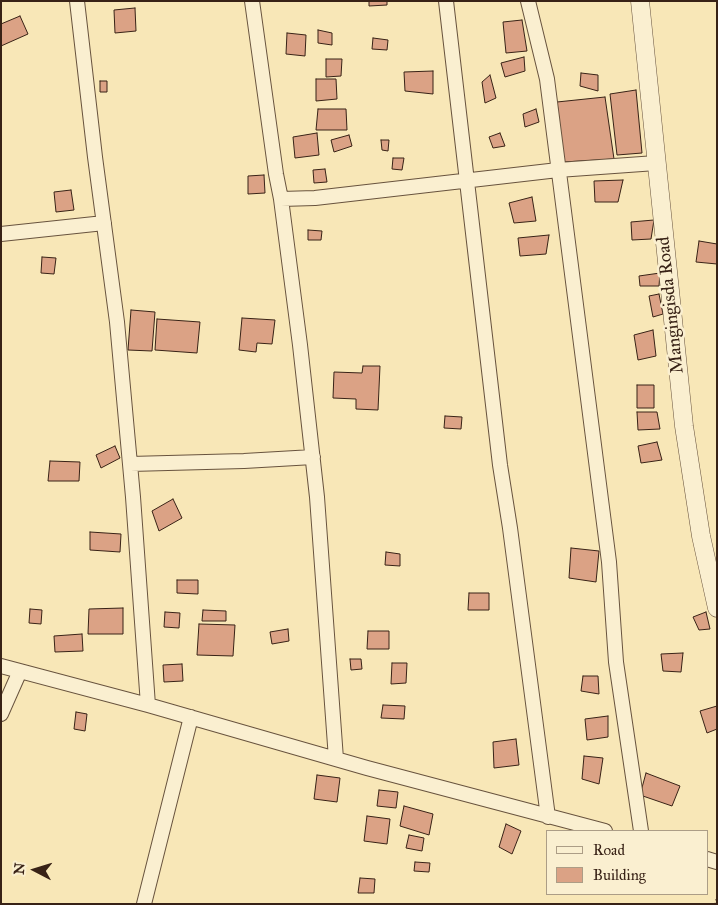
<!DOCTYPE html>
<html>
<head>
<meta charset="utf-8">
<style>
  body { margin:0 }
  #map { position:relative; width:718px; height:905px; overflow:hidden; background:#f8e7b7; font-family:"IM FELL Great Primer",serif }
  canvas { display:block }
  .frame { position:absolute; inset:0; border:2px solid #382216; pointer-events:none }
  .legend { position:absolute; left:546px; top:830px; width:162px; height:65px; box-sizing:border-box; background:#faefd0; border:1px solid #ac9d86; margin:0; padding:6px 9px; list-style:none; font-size:15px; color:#382216 }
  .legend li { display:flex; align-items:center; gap:10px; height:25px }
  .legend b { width:25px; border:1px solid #ac9d86 }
  .north { position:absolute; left:10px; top:845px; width:50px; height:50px; -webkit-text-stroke:4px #faefd0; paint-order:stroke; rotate:275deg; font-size:14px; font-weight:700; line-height:20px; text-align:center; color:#382216 }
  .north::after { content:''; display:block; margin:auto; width:18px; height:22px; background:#382216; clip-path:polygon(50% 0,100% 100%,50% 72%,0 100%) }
</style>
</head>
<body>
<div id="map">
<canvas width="718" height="905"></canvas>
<div class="frame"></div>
<ul class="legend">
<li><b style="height:6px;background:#faefd0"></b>Road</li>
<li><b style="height:14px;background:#dba285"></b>Building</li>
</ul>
<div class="north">N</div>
</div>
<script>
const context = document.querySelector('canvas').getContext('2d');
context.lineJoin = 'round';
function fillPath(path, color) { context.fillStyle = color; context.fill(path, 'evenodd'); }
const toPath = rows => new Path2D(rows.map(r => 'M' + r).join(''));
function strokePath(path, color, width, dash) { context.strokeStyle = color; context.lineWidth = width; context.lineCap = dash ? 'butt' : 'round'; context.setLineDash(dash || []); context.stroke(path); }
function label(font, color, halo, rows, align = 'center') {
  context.font = font + ' "IM FELL Great Primer",serif'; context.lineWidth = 5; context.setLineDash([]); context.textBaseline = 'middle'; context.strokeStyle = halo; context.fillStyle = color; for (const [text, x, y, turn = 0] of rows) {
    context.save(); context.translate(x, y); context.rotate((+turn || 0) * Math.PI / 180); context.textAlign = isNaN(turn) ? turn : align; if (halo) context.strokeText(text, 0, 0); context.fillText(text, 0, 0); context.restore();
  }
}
const building = toPath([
  [369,1,387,1,387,5,369,6,369,1],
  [135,8,136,31,115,33,114,10,135,8],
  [20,16,28,34,1,46,1,24,20,16],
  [522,20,527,51,506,53,503,22,522,20],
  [318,30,332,33,332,45,318,43,318,30],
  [287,33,306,35,305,56,286,54,287,33],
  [373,38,388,40,387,50,372,49,373,38],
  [524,57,525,71,505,77,501,63,524,57],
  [326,59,342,59,341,76,326,77,326,59],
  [433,71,433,94,405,91,404,72,433,71],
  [581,73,598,75,598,91,580,86,581,73],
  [490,75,496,98,485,103,482,82,490,75],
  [316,79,336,79,337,99,316,101,316,79],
  [100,81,107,81,107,92,100,92,100,81],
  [636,90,642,153,617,155,610,94,636,90],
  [605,97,614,159,564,162,557,102,605,97],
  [318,109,346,109,347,130,316,130,318,109],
  [536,109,539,122,525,127,523,114,536,109],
  [317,133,319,155,295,158,293,137,317,133],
  [500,133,505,146,493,148,489,137,500,133],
  [349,135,352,146,334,152,331,140,349,135],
  [381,140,389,140,388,151,382,150,381,140],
  [393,158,404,158,402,170,392,169,393,158],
  [325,169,327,182,314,183,313,170,325,169],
  [264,175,265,193,248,194,248,176,264,175],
  [623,180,618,202,595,202,594,181,623,180],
  [71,190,74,210,56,212,54,192,71,190],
  [532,197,536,221,514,223,509,203,532,197],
  [654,220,651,239,632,240,631,222,654,220],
  [308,230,322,231,321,240,308,240,308,230],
  [549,235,546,254,520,256,518,238,549,235],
  [699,241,717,244,717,264,696,262,699,241],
  [42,257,56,258,54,274,41,273,42,257],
  [660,273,659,286,640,286,639,276,660,273],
  [659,294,663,314,653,317,649,296,659,294],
  [131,310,155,312,152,351,128,350,131,310],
  [242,318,275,320,272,344,257,343,256,352,239,350,242,318],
  [157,319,200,322,197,353,155,350,157,319],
  [653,330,656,356,638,360,634,335,653,330],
  [363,366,380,366,378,410,356,409,356,399,333,398,334,372,362,373,363,366],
  [637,385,654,385,654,408,637,408,637,385],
  [637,412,657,412,660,429,638,430,637,412],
  [445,416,462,417,461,429,444,428,445,416],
  [657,442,662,460,641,463,638,446,657,442],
  [115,446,120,458,101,468,96,455,115,446],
  [50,461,80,462,79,481,48,481,50,461],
  [173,499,182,518,159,531,152,511,173,499],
  [90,532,121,534,120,552,90,550,90,532],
  [571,548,599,551,596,582,569,578,571,548],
  [386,552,400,554,400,566,385,565,386,552],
  [177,580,198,580,198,594,177,593,177,580],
  [469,593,489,593,489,610,468,610,469,593],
  [123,608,123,634,88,634,89,609,123,608],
  [30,609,42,610,41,624,29,623,30,609],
  [203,610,226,611,226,621,202,621,203,610],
  [165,612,180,613,179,628,164,627,165,612],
  [706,612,710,629,699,630,693,617,706,612],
  [199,624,235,625,233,656,197,655,199,624],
  [288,629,289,641,272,644,270,632,288,629],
  [368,631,389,631,389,649,367,649,368,631],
  [82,634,83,651,55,652,54,636,82,634],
  [683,653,681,672,663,671,661,654,683,653],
  [350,659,361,659,362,669,351,670,350,659],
  [392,663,407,663,406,683,391,684,392,663],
  [182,664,183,681,164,682,163,665,182,664],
  [583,676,598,676,599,694,581,691,583,676],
  [383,705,405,706,404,719,381,718,383,705],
  [717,706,717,729,707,733,700,711,717,706],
  [76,712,87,714,85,731,74,729,76,712],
  [608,716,608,737,587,740,585,719,608,716],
  [516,739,519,765,494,768,493,742,516,739],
  [584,756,603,758,599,784,582,779,584,756],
  [646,773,680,786,672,806,640,795,646,773],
  [317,775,340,778,337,802,314,799,317,775],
  [379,790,398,792,396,808,377,806,379,790],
  [404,806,433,814,429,835,400,826,404,806],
  [367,816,390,819,387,844,364,841,367,816],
  [506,824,521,831,512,854,499,847,506,824],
  [409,835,424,838,422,851,406,848,409,835],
  [415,862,430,863,429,872,414,871,415,862],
  [360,878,375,879,374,893,358,893,360,878]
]);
const path = toPath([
  [716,904,717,899]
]);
const minor = toPath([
  [77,1,95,157,117,322,133,497,148,705],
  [252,1,276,174,281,199,315,198,558,170,656,163],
  [446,1,500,465,510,528,548,817],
  [528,1,547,79,609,562,616,662,641,831],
  [281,199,300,345,317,497,336,759],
  [1,234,104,223],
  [130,464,244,461,313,457],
  [1,666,148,705,367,768,605,831],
  [1,714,20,671],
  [707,859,717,862],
  [144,904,191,717]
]);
const tertiary = toPath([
  [640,1,684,426,701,536,717,608]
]);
const streetNames = [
  ["Mangingisda Road",671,305,-96]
];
fillPath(building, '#dba285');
strokePath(building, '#382216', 1);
strokePath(minor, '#68533e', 16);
strokePath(tertiary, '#68533e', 19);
strokePath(path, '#382216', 3, [1, 2.5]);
strokePath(minor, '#faefd0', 14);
strokePath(tertiary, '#faefd0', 18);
label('18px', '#382216', '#faefd0', streetNames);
</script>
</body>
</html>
